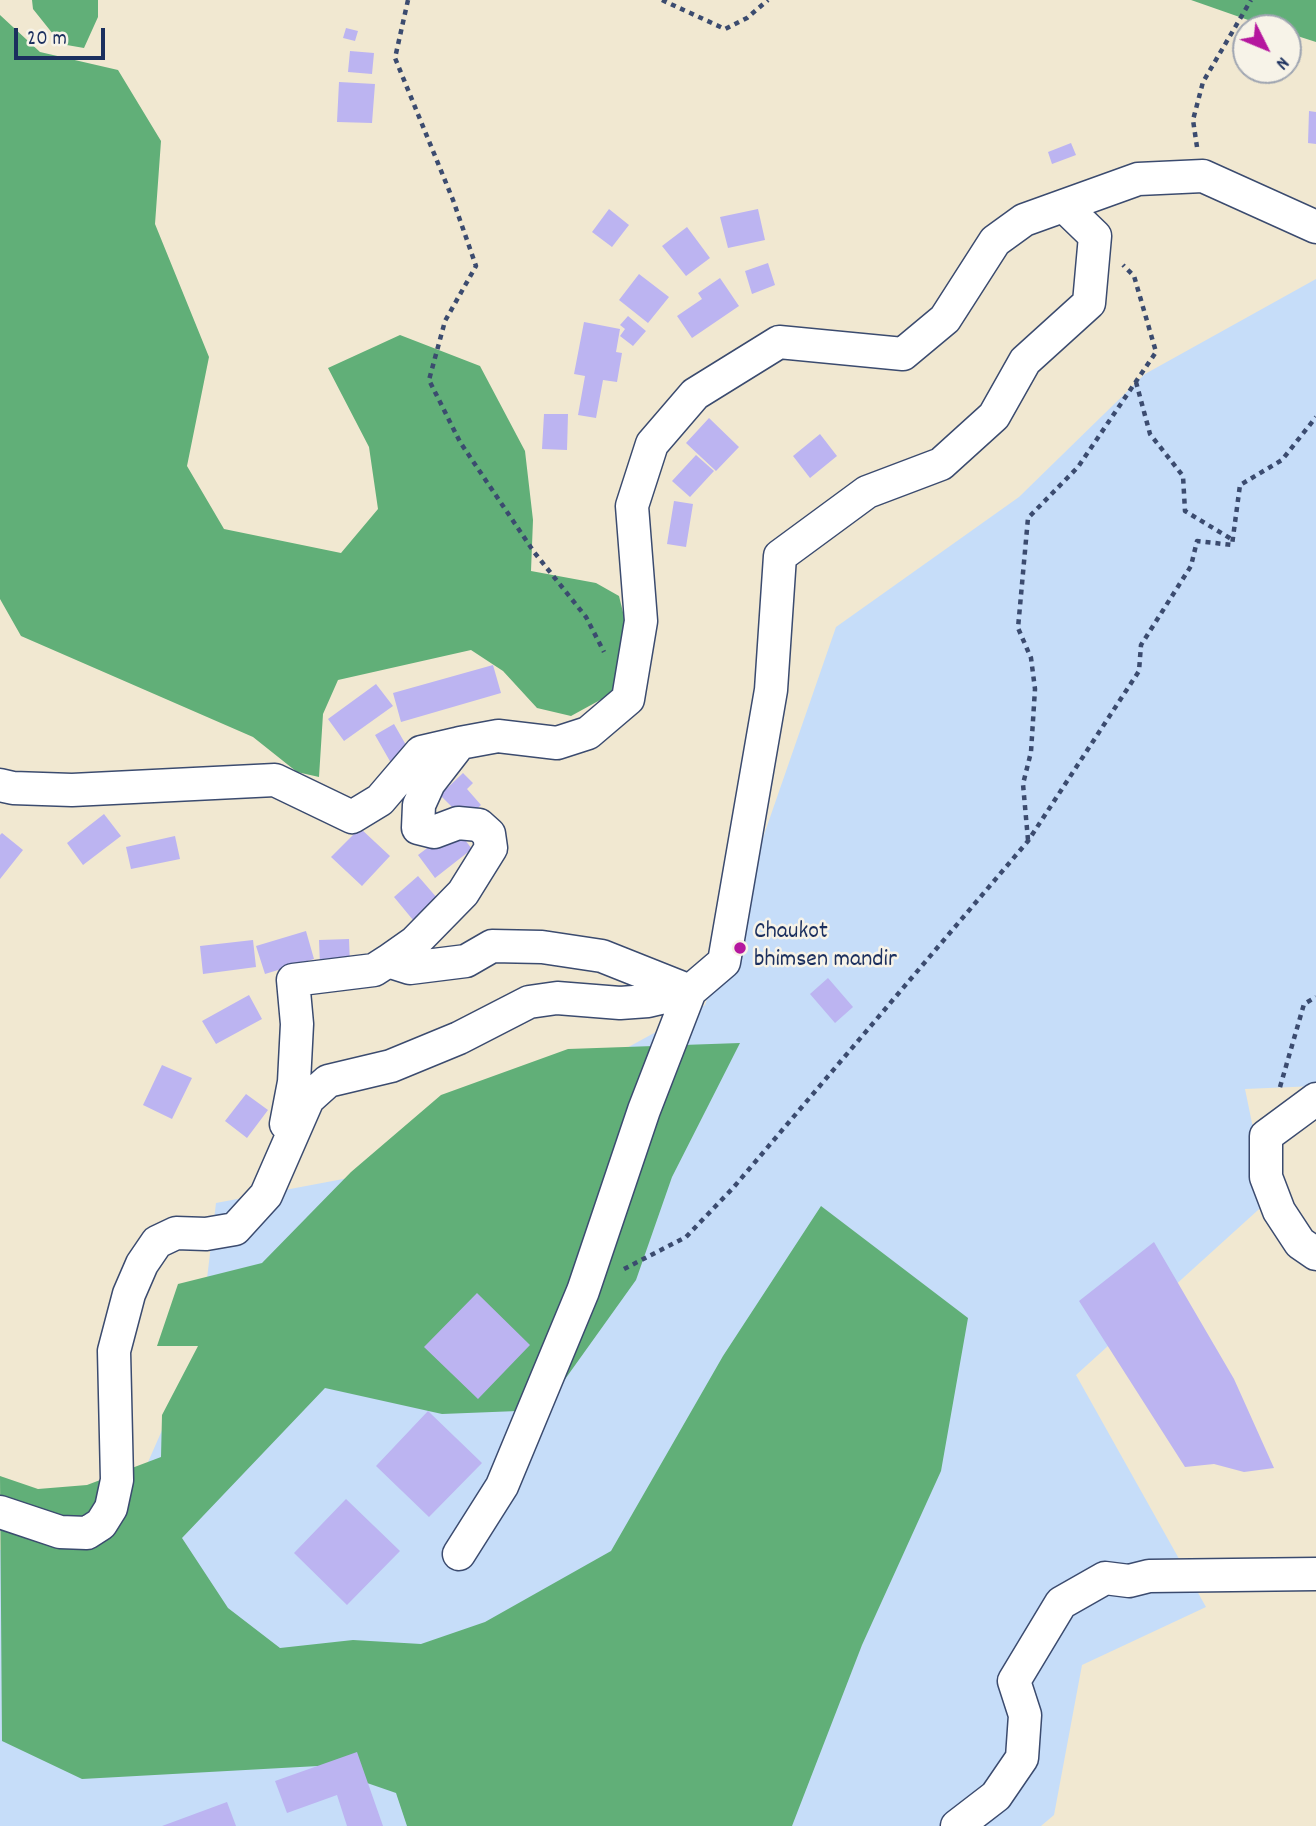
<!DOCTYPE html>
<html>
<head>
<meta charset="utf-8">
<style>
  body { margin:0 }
  #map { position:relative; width:1316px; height:1826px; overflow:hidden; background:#f1e8d1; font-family:Dekko,sans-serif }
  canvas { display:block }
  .north { position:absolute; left:1232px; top:14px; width:70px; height:70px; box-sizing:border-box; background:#f7f3e8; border:2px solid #9fa5b1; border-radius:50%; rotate:133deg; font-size:19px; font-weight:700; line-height:28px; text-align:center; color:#1b2f5e }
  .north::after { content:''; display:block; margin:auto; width:24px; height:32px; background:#b5179e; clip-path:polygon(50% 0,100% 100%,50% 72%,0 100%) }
  .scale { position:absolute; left:14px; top:28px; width:91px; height:32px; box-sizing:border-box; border:4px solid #1b2f5e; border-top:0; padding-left:9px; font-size:21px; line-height:24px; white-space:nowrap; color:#1b2f5e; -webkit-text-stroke:5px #f7f3e8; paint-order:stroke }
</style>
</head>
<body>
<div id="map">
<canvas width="1316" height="1826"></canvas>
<div class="north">N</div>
<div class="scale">20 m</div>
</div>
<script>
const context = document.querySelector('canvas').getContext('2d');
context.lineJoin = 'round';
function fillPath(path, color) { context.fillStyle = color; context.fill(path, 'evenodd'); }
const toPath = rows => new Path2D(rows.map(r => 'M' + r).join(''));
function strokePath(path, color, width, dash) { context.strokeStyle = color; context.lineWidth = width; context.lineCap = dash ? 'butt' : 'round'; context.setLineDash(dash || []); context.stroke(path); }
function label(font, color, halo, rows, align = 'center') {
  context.font = font + ' Dekko,sans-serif'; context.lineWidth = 5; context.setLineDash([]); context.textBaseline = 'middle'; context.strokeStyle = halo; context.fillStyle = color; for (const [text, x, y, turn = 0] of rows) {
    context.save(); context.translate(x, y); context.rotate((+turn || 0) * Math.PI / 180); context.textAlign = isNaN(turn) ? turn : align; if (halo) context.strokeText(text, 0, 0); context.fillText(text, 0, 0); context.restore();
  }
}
const built = toPath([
  [1316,279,1316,1086,1245,1089,1268,1201,1076,1375,1206,1607,1082,1665,1054,1815,1041,1826,0,1826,0,1550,123,1519,199,1346,216,1203,412,1166,705,1005,836,627,1019,497,1145,374]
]);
const forest = toPath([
  [32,0,98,0,98,17,84,48,61,44,33,9],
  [1191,0,1316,0,1316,42,1288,33,1288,28,1271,28],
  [0,15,40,52,118,70,161,141,155,224,209,357,187,466,224,529,341,553,378,509,369,447,328,368,400,335,480,366,525,451,533,520,531,571,596,583,619,596,633,653,622,688,571,716,537,708,503,671,471,650,338,680,323,714,319,777,297,772,253,737,21,636,0,599],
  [740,1043,672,1177,636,1280,543,1410,442,1414,325,1388,182,1538,228,1608,280,1648,353,1640,421,1644,485,1622,611,1551,723,1356,821,1206,968,1318,941,1471,862,1645,792,1826,407,1826,396,1793,318,1766,82,1779,2,1741,0,1476,38,1489,87,1485,161,1457,162,1415,198,1346,157,1346,178,1284,262,1263,351,1172,441,1095,568,1049]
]);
const building = toPath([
  [346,28,358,31,355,41,343,38],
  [350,51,374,53,372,74,348,72],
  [339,82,375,84,372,123,337,122],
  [1309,111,1316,112,1316,144,1308,143],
  [1071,143,1076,155,1052,164,1048,152],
  [609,209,629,225,612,247,592,232],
  [758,209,765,240,728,248,720,217],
  [687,227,710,258,686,276,662,246],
  [768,263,775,285,752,294,745,271],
  [639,274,669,297,648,323,619,300],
  [720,278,739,306,692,338,677,316,702,299,698,293],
  [628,316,646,331,633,346,620,336,625,329,620,325],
  [584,322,620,329,616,352,622,353,617,382,603,380,596,418,578,415,585,376,574,374],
  [544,414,568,414,567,450,542,449],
  [709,418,739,447,716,471,686,443],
  [820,434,837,456,810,478,793,456],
  [696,455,714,471,690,497,672,481],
  [674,501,693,504,686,547,667,544],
  [493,665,501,693,401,722,393,693],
  [376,684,393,706,344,741,328,719],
  [394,724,410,752,391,763,375,735],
  [463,773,473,783,467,789,481,805,465,820,440,795],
  [104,814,121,836,83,865,67,843],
  [455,827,472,849,435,878,418,855],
  [360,828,390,856,362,886,331,857],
  [2,833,23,850,0,879,0,835],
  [175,836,180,859,131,869,126,847],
  [418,876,438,899,413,920,394,897],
  [306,931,314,959,265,974,256,946],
  [349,939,350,965,320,966,319,940],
  [253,940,256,967,203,974,200,946],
  [828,978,853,1007,835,1023,810,994],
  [249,995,262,1019,216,1044,202,1021],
  [162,1065,192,1078,172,1119,143,1105],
  [246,1094,268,1110,247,1138,225,1121],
  [1154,1242,1234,1379,1274,1468,1244,1472,1214,1464,1185,1467,1079,1301],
  [477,1293,530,1345,478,1399,424,1347],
  [428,1411,482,1463,429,1517,376,1466],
  [346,1499,400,1551,347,1605,294,1553],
  [357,1752,383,1826,347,1826,337,1795,287,1813,275,1781],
  [227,1802,236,1826,162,1826]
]);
const path = toPath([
  [408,0,395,58,453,200,476,266,445,321,429,380,460,442,534,552,586,617,604,652],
  [662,0,725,29,747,18,768,0],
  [1197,147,1193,120,1203,82,1251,0],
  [1136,382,1150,434,1183,476,1185,511,1233,540],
  [1028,840,1023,784,1031,752,1035,689,1031,658,1018,628,1028,518,1078,467,1156,352,1134,276,1123,265],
  [1280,1087,1304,1004,1316,997],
  [624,1269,686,1237,733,1188,1028,841,1139,671,1141,645,1191,566,1197,541,1232,545,1240,485,1282,460,1316,417]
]);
const minor = toPath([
  [0,785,13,788,72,790,275,780,352,817,380,800,421,752,460,743],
  [388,961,410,968,466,961,492,946,542,947,602,956,690,991,644,1110,583,1291,502,1486,459,1554],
  [1316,1099,1266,1136,1266,1177,1279,1211,1300,1243,1316,1254],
  [286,1124,294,1082,297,1024,293,980,374,970,388,961,415,942,463,893,491,848,489,834,479,825,458,823,434,832,418,828,419,805,429,783,460,743,498,736,557,743,588,733,628,699,641,621,632,506,652,444,695,394,779,342,903,354,945,319,995,241,1024,220,1138,179,1203,176,1316,227],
  [0,1512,60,1532,87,1533,101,1524,111,1508,117,1480,114,1351,129,1294,142,1264,157,1242,176,1233,206,1234,235,1229,266,1195,308,1099,328,1081,391,1066,459,1038,529,1002,557,998,620,1003,648,1001,690,991,724,962,771,690,780,556,867,492,941,464,994,416,1025,361,1089,303,1095,236,1065,207],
  [957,1826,996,1796,1022,1758,1025,1715,1014,1681,1061,1603,1105,1578,1129,1581,1149,1576,1316,1574]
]);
const markers = [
  [740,948,7,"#b5179e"]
];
const poiNames = [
  ["Chaukot",754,934],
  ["bhimsen mandir",754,962]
];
fillPath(built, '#c6ddf9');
fillPath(forest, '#61af78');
fillPath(building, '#bcb4f1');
strokePath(minor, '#3b4b6f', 35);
strokePath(path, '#3b4b6f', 4.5, [5, 5]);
strokePath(minor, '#fff', 32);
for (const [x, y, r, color] of markers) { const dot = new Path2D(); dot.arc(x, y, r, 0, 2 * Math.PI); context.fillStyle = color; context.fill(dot); strokePath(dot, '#f7f3e8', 2.5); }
label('24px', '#1b2f5e', '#f7f3e8', poiNames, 'left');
</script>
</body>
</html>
